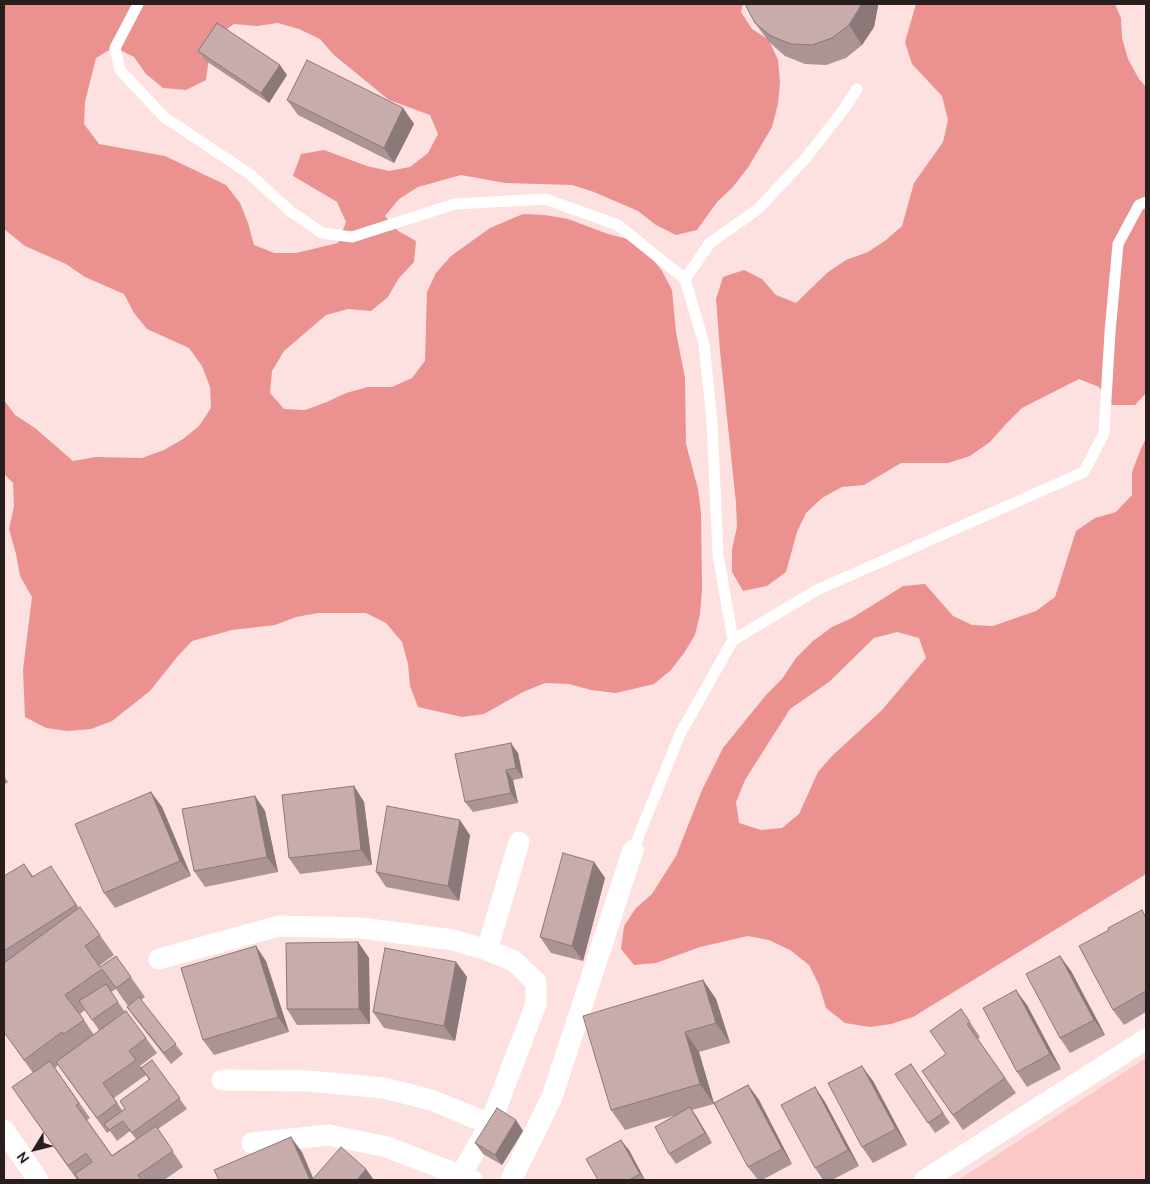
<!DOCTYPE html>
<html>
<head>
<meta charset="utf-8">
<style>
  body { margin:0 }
  #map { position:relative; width:1150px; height:1184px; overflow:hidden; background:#fce1e0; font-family:Ubuntu,sans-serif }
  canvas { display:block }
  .frame { position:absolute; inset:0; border:5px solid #281e1e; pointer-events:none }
  .north { position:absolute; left:10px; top:1124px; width:50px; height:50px; -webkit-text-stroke:4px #fef2f2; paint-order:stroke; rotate:234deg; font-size:14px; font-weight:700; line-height:20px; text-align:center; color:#281e1e }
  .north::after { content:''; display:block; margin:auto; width:18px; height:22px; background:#281e1e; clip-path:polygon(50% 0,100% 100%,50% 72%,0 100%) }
</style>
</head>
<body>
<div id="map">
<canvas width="1150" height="1184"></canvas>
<div class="frame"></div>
<div class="north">N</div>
</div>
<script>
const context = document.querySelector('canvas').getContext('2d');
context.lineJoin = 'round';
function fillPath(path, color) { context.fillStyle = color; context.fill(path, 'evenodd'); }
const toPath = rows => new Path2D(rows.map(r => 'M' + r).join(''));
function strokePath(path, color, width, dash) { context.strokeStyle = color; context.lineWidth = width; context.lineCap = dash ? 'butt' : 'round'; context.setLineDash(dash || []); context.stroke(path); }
const green = toPath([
  [1146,1058,1146,1180,958,1180,972,1171]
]);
const forest = toPath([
  [4,4,743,4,741,12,752,29,769,40,778,60,780,82,778,104,772,127,749,166,733,187,717,202,697,230,676,235,656,225,638,211,594,192,572,185,505,183,461,175,418,187,399,199,385,216,398,231,416,241,414,262,399,278,388,297,371,311,348,309,326,315,284,351,272,371,270,393,284,409,305,410,327,402,346,393,368,387,392,387,412,378,425,361,427,292,436,273,451,256,490,228,523,214,545,215,568,219,608,234,631,240,648,253,662,271,672,290,676,332,685,378,686,444,698,489,701,513,702,589,700,614,695,635,684,653,671,670,654,684,616,693,591,690,569,684,545,683,523,692,484,714,462,717,418,707,410,686,408,664,402,642,386,623,366,613,318,613,296,617,275,625,232,630,192,641,177,657,150,691,112,721,91,729,68,731,46,728,25,717,23,670,32,597,20,576,16,554,9,529,14,506,13,483,4,474,4,400,15,415,35,428,73,461,96,457,142,458,164,450,183,439,199,426,211,408,210,387,202,366,189,348,147,329,134,313,124,294,85,277,66,264,25,246,4,229],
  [278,23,299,29,320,39,334,55,389,100,430,115,438,134,428,153,410,167,389,171,367,166,324,150,301,154,293,176,337,202,346,222,338,243,296,253,274,253,254,245,248,223,240,203,226,185,165,156,99,144,84,124,85,102,96,58,114,47,134,57,146,74,163,88,186,90,206,80,209,58,217,36,234,24,257,26],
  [916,4,1115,4,1121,18,1122,38,1128,59,1139,79,1146,87,1146,393,1135,405,1112,405,1099,387,1079,379,1022,408,1005,425,990,442,970,456,948,463,901,463,864,485,842,487,822,498,806,513,797,532,786,572,767,586,743,591,732,572,732,549,737,527,736,503,720,351,716,299,723,277,744,270,762,279,776,295,796,303,828,272,846,260,868,252,886,240,902,226,914,183,943,142,948,120,942,96,912,64,905,42],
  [1146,438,1146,874,913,1017,891,1024,870,1027,845,1023,826,1008,819,985,809,965,790,950,769,940,748,936,700,947,656,963,634,965,621,949,624,926,636,908,652,894,676,856,702,790,723,748,766,695,782,679,796,658,813,641,832,627,852,618,903,586,925,584,953,616,972,625,993,626,1036,611,1055,597,1076,531,1095,518,1116,512,1132,495,1132,472,1140,451],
  [897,632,919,638,926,658,882,710,832,756,818,772,799,814,782,828,761,830,739,823,736,802,745,780,790,709,829,682,874,638]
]);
const service = toPath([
  [138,4,115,48,120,70,164,117,251,175,290,211,322,233,352,237,455,204,545,199,618,225,685,279,704,344,712,421,718,555,733,640,680,734,633,850],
  [685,279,710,243,758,209,806,158,844,109,857,89],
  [733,640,817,590,1084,472,1104,433,1110,332,1118,244,1139,205,1146,202]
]);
const minor = toPath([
  [487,950,519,842],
  [159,959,279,926,361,928,453,940,487,950,514,961,536,982,536,1004,490,1124,458,1180],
  [222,1080,308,1081,384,1088,431,1100,490,1124],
  [4,1130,38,1180],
  [252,1143,329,1135,387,1147,472,1180],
  [511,1180,552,1097,633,850],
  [925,1180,1146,1039]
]);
const wall = toPath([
  [745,4,878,4,878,6,874,27,862,45,846,58,826,65,805,64,785,56,769,42,755,23],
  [198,51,287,75,269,103,206,61],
  [287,100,403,108,414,124,394,163,298,115],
  [518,753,523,778,513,780,518,803,473,812,465,802],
  [4,776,8,782,4,785],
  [354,786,364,802,372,865,300,874,289,858],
  [151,792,162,807,191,876,115,908,104,893],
  [255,796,265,811,278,872,205,887,194,871],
  [470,835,459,901,386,887,376,872],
  [594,862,605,878,583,961,551,953,540,937],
  [24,864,33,876,61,881,79,908,80,907,114,955,99,966,100,967,116,956,145,997,141,1000,183,1054,171,1064,134,1017,127,1007,128,1006,116,989,111,992,125,1012,146,1038,157,1053,140,1066,142,1068,152,1060,187,1109,158,1129,183,1167,164,1180,77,1180,12,1087,33,1073,4,1032,4,876],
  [85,1010,99,1030,94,1035,80,1014],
  [58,1065,107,1133,110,1131,117,1141,130,1131,136,1139,112,1155,87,1120,90,1118,55,1068],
  [146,1075,149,1080,125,1109,122,1110,114,1098],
  [1146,916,1146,1012,1124,1025,1113,1010],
  [358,942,369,958,370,1024,297,1025,287,1009],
  [1060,956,1071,971,1105,1035,1070,1053,1060,1038],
  [266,961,289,1032,214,1055,203,1040],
  [456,962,467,977,455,1041,384,1028,373,1012],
  [703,980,716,999,730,1043,699,1052,714,1103,748,1085,759,1100,792,1164,762,1180,758,1180,748,1167,714,1104,692,1110,712,1143,676,1164,669,1154,676,1115,625,1130,611,1110],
  [1027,1005,1061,1069,1027,1087,1017,1072],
  [961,1009,980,1037,978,1039,1016,1093,963,1130,922,1071,946,1054],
  [911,1064,950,1123,935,1133,895,1074],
  [873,1081,907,1145,873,1163,862,1147],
  [815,1087,825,1102,859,1166,832,1180,823,1180,815,1168],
  [516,1120,523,1131,502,1165,483,1154,475,1143],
  [629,1150,645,1180,598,1180]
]);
const shadedWall = toPath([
  [861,4,878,4,878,6,874,27,862,45,849,25],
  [280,65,287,75,269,103,261,93],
  [403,108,414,124,394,163,384,148],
  [511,743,518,753,523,778,516,768],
  [506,770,513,780,518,803,511,793],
  [354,786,364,802,372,865,361,850],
  [151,792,162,807,191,876,180,861],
  [255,796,265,811,278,872,267,857],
  [460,820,470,835,459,901,448,886],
  [594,862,605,878,583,961,572,946],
  [358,942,369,958,370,1024,359,1009],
  [256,946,266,961,289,1032,278,1017],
  [1060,956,1071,971,1105,1035,1094,1020],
  [456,962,467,977,455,1041,444,1026],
  [703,980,716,999,730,1043,716,1023],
  [1016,990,1027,1005,1061,1069,1050,1054],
  [685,1032,699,1052,714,1104,700,1084],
  [862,1066,873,1081,907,1145,896,1129],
  [748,1085,759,1100,792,1164,782,1149],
  [815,1087,825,1102,859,1166,848,1150],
  [690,1107,697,1117,712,1143,705,1133],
  [516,1120,523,1131,502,1165,495,1155],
  [291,1137,302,1152,314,1180,310,1180],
  [621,1140,629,1150,645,1180,640,1174],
  [366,1169,374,1180,357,1180]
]);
const building = toPath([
  [745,4,861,4,860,7,849,25,832,38,812,45,791,44,771,36,755,23,745,4],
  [217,23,280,65,261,93,198,51,217,23],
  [307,60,403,108,384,148,287,100,307,60],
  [511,743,516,768,506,770,511,793,465,802,455,754,511,743],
  [354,786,361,850,289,858,282,795,354,786],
  [151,792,180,861,104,893,75,824,151,792],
  [255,796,267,857,194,871,182,809,255,796],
  [387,806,460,820,448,886,376,872,387,806],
  [563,853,594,862,572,946,540,937,563,853],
  [24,864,32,877,51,866,76,905,4,951,4,876,24,864],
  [80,907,100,935,85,946,100,967,116,956,131,977,116,988,102,969,65,995,84,1020,64,1034,62,1032,24,1060,4,1032,4,963,80,907],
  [1142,910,1146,918,1146,991,1113,1010,1079,946,1109,930,1108,928,1142,910],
  [358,942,359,1009,287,1009,286,943,358,942],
  [256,946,278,1017,203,1040,181,968,256,946],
  [385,948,456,962,444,1026,373,1012,385,948],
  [1060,956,1094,1020,1060,1038,1026,974,1060,956],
  [703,980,716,1023,685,1032,700,1084,611,1110,583,1016,703,980],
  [106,984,118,1002,92,1020,79,1001,106,984],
  [1016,990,1050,1054,1017,1072,983,1008,1016,990],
  [139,997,176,1044,164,1053,127,1007,139,997],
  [961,1009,970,1022,967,1024,1005,1078,953,1115,922,1071,946,1054,930,1031,961,1009],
  [126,1011,146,1038,129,1051,136,1060,103,1083,117,1103,97,1118,56,1062,126,1011],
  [152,1060,180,1098,132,1133,123,1121,109,1130,104,1124,125,1109,120,1101,150,1079,141,1068,152,1060],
  [50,1061,79,1103,76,1105,112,1156,156,1126,173,1151,138,1175,141,1180,80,1180,75,1174,92,1162,86,1153,68,1166,12,1087,50,1061],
  [911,1064,943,1113,928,1123,895,1074,911,1064],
  [862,1066,896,1129,862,1147,828,1083,862,1066],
  [748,1085,782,1149,748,1167,714,1103,748,1085],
  [815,1087,848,1150,815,1168,781,1105,815,1087],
  [690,1107,705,1133,669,1154,655,1127,690,1107],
  [497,1108,516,1120,495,1155,475,1143,497,1108],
  [291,1137,310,1180,219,1180,214,1170,291,1137],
  [621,1140,640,1174,629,1180,598,1180,586,1159,621,1140],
  [341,1147,366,1169,357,1180,312,1180,341,1147]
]);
fillPath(green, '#fbc8c6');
fillPath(forest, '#eb9190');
strokePath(service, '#fff', 11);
strokePath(minor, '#fff', 21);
fillPath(wall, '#ab9493');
fillPath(shadedWall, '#8b7878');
fillPath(building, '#c7acab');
strokePath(building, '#8b7878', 1);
</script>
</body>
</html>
